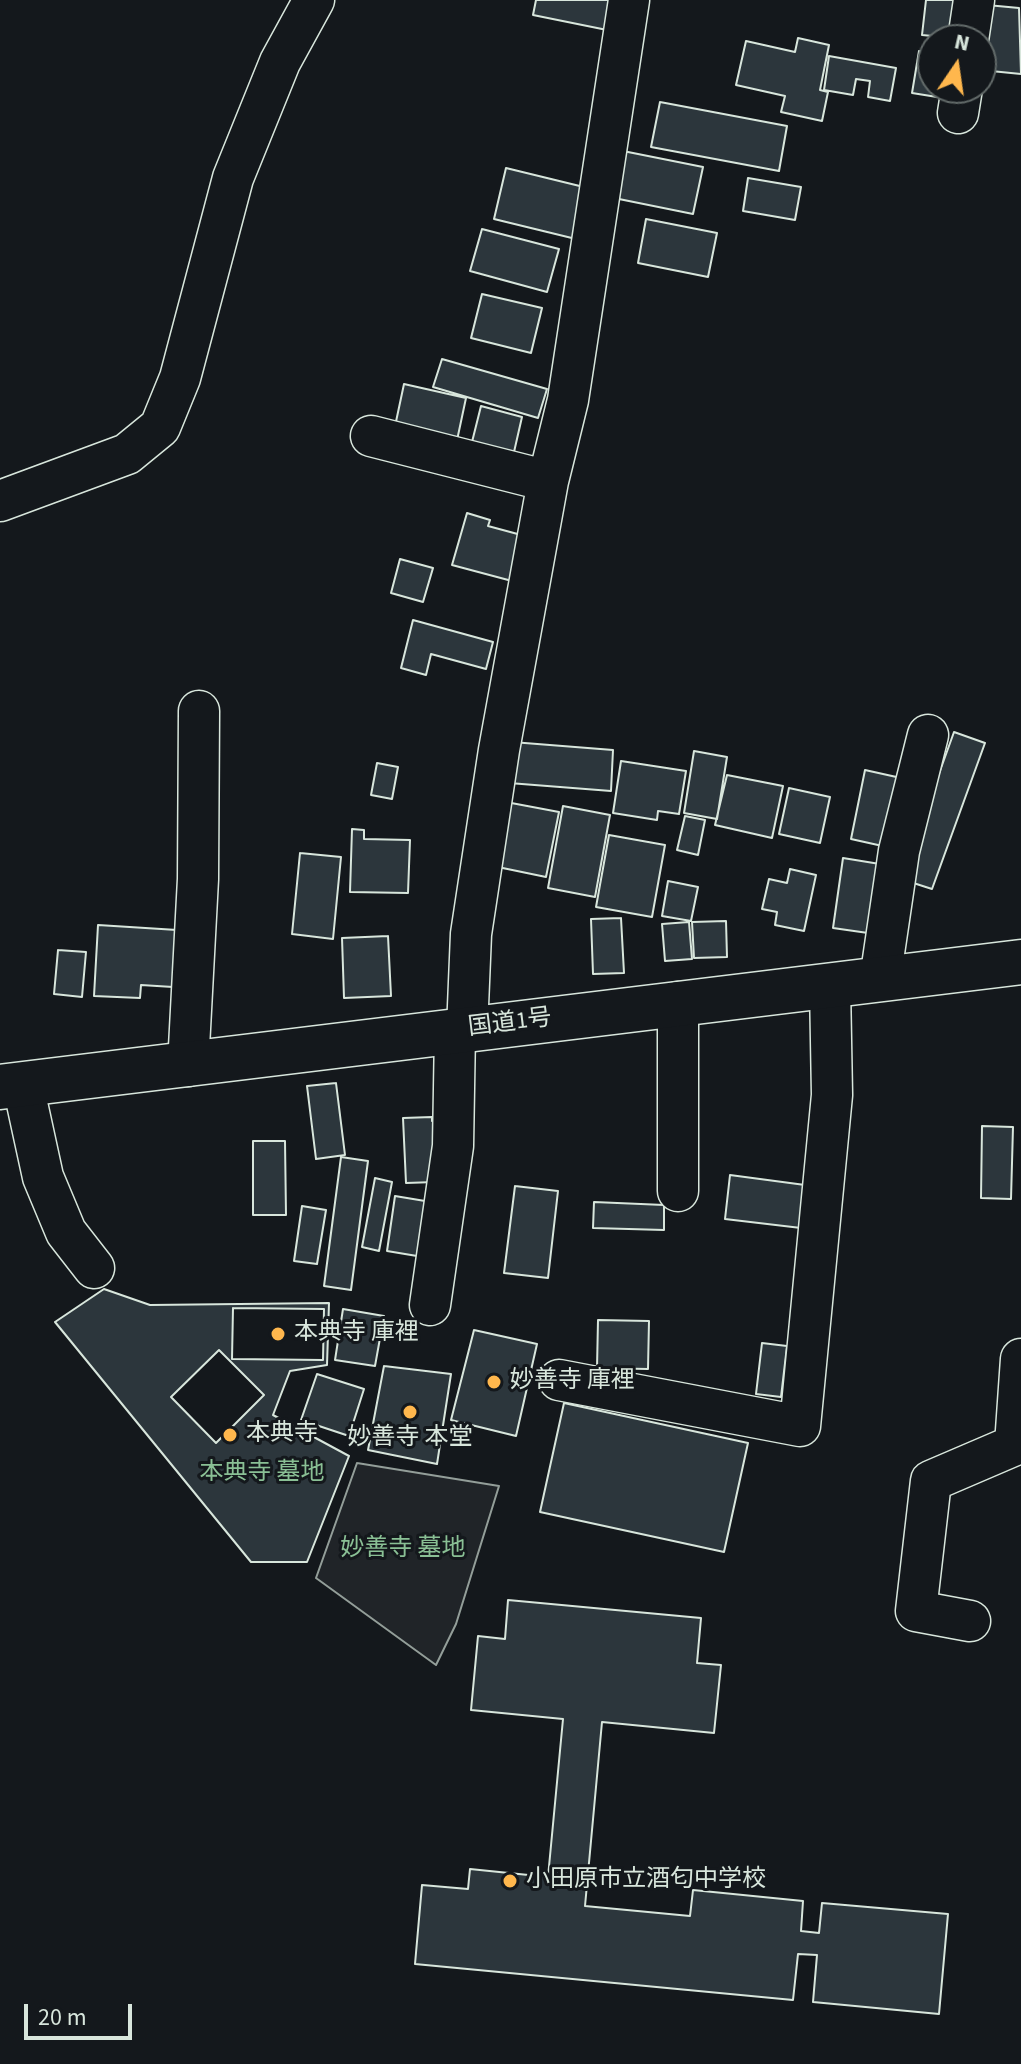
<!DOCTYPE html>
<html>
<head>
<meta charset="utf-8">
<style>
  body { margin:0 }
  #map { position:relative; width:1021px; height:2064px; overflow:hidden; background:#14181c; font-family:"Source Sans 3",sans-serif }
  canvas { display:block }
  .north { position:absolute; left:917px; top:24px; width:80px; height:80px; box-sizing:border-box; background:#14181c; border:2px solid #626a69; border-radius:50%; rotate:13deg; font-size:22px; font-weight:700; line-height:32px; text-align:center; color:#d8e6dc }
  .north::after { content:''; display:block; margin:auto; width:28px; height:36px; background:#ffb74d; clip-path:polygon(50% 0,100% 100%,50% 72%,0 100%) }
  .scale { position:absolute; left:24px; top:2004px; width:108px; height:36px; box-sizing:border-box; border:4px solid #d8e6dc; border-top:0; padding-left:10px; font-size:24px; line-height:28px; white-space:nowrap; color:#d8e6dc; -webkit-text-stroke:6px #14181c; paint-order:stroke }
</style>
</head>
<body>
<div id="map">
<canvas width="1021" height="2064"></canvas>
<div class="north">N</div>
<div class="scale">20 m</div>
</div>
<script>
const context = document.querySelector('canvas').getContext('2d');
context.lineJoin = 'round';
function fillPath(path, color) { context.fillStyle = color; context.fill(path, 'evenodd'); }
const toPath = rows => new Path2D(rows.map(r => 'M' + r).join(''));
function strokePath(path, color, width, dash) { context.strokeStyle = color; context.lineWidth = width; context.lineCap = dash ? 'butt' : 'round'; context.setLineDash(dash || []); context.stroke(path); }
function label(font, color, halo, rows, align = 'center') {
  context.font = font + ' "Source Sans 3","Noto Sans JP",sans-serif'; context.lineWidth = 6; context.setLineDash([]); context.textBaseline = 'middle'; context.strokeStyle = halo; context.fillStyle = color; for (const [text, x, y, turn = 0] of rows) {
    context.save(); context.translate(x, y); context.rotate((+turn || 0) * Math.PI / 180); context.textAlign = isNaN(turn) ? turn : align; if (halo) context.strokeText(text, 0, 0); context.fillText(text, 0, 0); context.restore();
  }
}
const green = toPath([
  [357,1463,499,1486,456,1624,436,1665,316,1578,357,1463]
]);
const building = toPath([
  [536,0,613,0,607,30,533,15,536,0],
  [926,0,967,0,963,39,922,35,926,0],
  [987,5,1019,8,1021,74,981,70,987,5],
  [798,38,829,45,820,90,828,92,822,121,781,112,785,96,736,85,746,41,795,52,798,38],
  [919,51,933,53,937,97,912,93,919,51],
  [829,56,896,68,890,101,868,97,870,81,856,79,853,95,824,90,829,56],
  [660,102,787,126,779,171,651,147,660,102],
  [623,151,703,167,693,214,614,198,623,151],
  [506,168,592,189,580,240,494,219,506,168],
  [748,178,801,187,795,220,743,211,748,178],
  [646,219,717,233,708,277,638,263,646,219],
  [482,229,559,249,547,292,470,271,482,229],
  [482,294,542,308,531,353,471,338,482,294],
  [442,359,547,389,538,418,433,387,442,359],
  [404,384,466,398,456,445,394,431,404,384],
  [481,406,522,417,514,452,472,442,481,406],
  [467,513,490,520,488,526,525,536,512,581,452,565,467,513],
  [400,559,433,568,423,602,391,593,400,559],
  [413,620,493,642,486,669,431,654,426,675,401,668,413,620],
  [954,732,985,743,932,889,901,879,954,732],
  [512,742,613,750,611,791,509,783,512,742],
  [694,751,727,757,717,819,684,813,694,751],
  [621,761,686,771,679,814,658,811,657,820,613,813,621,761],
  [377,763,398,767,392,799,371,795,377,763],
  [865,770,901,778,887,847,851,839,865,770],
  [727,775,783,786,772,838,715,825,727,775],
  [789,788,830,797,820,843,779,834,789,788],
  [506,802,559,812,546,877,493,866,506,802],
  [563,806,610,815,595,897,548,888,563,806],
  [685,816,705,820,698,855,677,850,685,816],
  [352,829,364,830,364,839,410,840,408,893,350,892,352,829],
  [609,835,665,845,652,917,596,907,609,835],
  [300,853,341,857,333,939,292,934,300,853],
  [843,858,886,865,875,934,833,928,843,858],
  [790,869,816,875,804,931,775,925,777,912,762,909,769,879,787,883,790,869],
  [668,881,698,887,691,921,662,916,668,881],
  [621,918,624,973,593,974,591,919,621,918],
  [726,921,727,957,694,958,692,922,726,921],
  [689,922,692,959,665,961,662,924,689,922],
  [98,925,177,930,173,987,141,985,140,998,94,996,98,925],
  [388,936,391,996,344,998,342,938,388,936],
  [58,950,86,952,82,997,54,994,58,950],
  [336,1083,345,1155,316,1159,307,1086,336,1083],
  [432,1117,432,1121,437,1122,435,1182,406,1183,403,1118,432,1117],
  [982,1126,1013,1127,1011,1199,981,1198,982,1126],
  [253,1141,285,1141,286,1215,253,1215,253,1141],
  [341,1157,368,1161,351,1290,324,1286,341,1157],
  [730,1175,805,1185,801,1228,725,1219,730,1175],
  [375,1178,392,1182,379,1251,362,1247,375,1178],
  [515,1186,558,1191,548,1278,504,1273,515,1186],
  [395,1196,425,1201,417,1256,387,1251,395,1196],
  [594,1202,664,1205,664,1230,593,1228,594,1202],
  [302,1206,326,1210,317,1264,294,1261,302,1206],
  [104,1289,150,1305,329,1303,327,1365,290,1371,273,1415,349,1456,307,1562,251,1562,55,1322,104,1289],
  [233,1308,324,1309,323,1360,232,1359,233,1308],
  [343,1309,384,1316,375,1366,335,1360,343,1309],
  [598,1320,649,1321,648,1369,597,1368,598,1320],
  [474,1330,537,1344,516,1436,451,1420,474,1330],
  [762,1343,787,1346,781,1397,756,1394,762,1343],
  [219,1350,264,1395,216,1443,171,1397,219,1350],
  [384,1366,451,1374,437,1464,368,1450,384,1366],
  [317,1374,364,1389,349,1436,301,1420,317,1374],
  [564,1403,748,1443,724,1552,540,1512,564,1403],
  [508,1600,701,1618,697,1663,721,1665,714,1733,602,1722,585,1906,690,1916,693,1890,803,1901,801,1931,819,1933,822,1903,948,1914,939,2014,813,2002,817,1955,798,1954,793,2000,415,1964,422,1885,468,1889,470,1869,548,1877,563,1719,471,1710,478,1636,505,1639,508,1600]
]);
const minor = toPath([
  [968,40,974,0],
  [958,113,962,88],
  [371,436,548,481],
  [0,501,127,454,160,427,180,378,233,178,280,62,314,0],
  [880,980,899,851,928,735],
  [467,1030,471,934,499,750,548,481,568,400,629,0],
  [188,1066,198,879,199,711],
  [23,1085,43,1177,66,1232,94,1268],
  [678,1191,678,1002],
  [430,1305,453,1146,455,1031],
  [559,1380,800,1426,832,1095,830,986],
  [970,1621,916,1611,931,1481,1015,1445,1021,1359]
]);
const highway = toPath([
  [0,1087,1021,962]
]);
const markers = [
  [278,1334,8,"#ffb74d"],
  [494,1382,8,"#ffb74d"],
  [410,1412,8,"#ffb74d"],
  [230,1435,8,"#ffb74d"],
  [510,1881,8,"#ffb74d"]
];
const streetNames = [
  ["国道1号",510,1024,-7]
];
const poiNames = [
  ["本典寺 庫裡",294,1334],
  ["妙善寺 庫裡",510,1382],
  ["本典寺",246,1435],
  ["妙善寺 本堂",410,1439,"center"],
  ["小田原市立酒匂中学校",526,1881]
];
const parkNames = [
  ["本典寺 墓地",262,1474],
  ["妙善寺 墓地",403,1550]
];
fillPath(green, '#202428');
strokePath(green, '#939e99', 2);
fillPath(building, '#2c363c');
strokePath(building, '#d8e6dc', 2);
strokePath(minor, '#d8e6dc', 43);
strokePath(highway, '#d8e6dc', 47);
strokePath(minor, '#14181c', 40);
strokePath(highway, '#14181c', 44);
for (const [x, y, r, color] of markers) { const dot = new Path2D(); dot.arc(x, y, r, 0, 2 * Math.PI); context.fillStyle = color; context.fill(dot); strokePath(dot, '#14181c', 3); }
label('24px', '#d8e6dc', '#14181c', streetNames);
label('24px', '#d8e6dc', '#14181c', poiNames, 'left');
label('24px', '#8ac095', '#14181c', parkNames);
</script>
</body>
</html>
